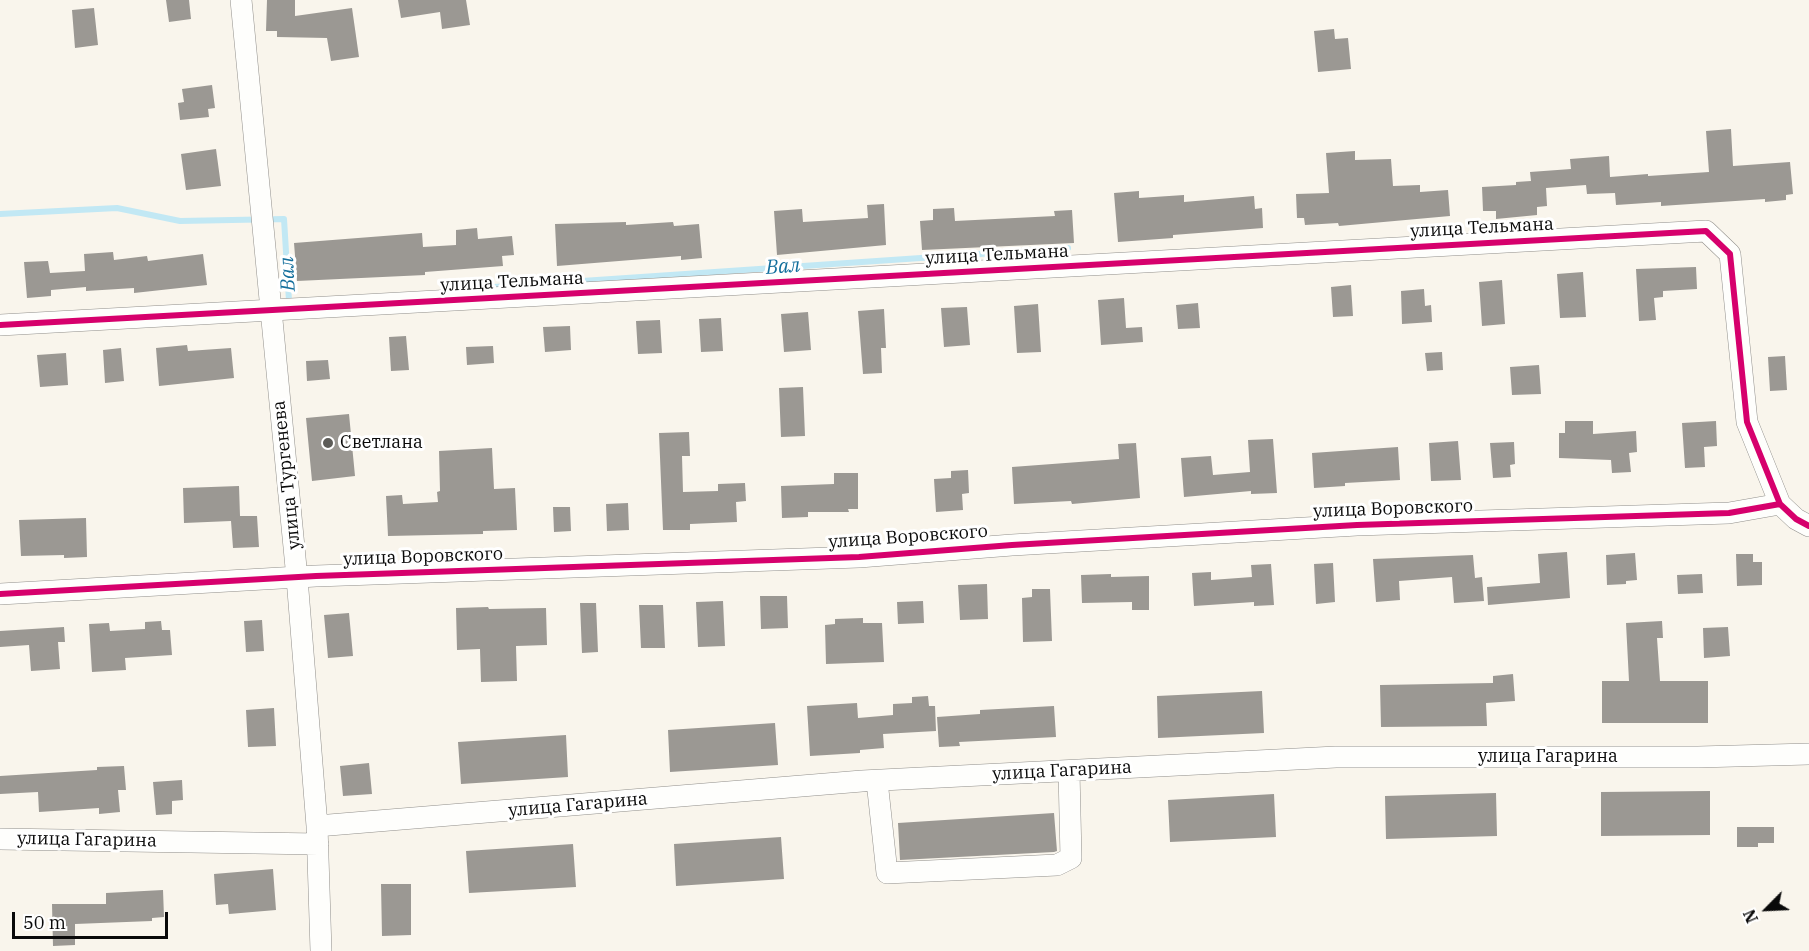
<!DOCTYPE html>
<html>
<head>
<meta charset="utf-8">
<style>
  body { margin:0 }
  #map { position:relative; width:1809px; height:951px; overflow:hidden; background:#f9f5ec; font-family:"IBM Plex Serif",serif }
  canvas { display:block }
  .north { position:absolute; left:1737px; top:879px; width:60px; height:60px; -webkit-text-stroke:4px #fff; paint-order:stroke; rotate:246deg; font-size:16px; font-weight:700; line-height:24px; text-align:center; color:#090909 }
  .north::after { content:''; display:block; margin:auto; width:21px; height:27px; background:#090909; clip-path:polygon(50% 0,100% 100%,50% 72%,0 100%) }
  .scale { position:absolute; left:12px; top:912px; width:156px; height:27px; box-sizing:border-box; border:3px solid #090909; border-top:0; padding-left:8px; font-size:18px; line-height:21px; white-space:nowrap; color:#090909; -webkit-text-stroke:4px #fff; paint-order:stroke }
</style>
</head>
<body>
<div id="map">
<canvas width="1809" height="951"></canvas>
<div class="north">N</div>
<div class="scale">50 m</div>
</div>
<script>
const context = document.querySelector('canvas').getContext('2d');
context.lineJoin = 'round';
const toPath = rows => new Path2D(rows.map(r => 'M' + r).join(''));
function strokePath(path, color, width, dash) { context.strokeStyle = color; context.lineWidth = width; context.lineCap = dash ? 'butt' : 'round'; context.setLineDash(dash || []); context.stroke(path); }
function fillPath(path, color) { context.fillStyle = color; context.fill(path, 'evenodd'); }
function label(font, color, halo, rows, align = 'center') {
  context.font = font + ' "IBM Plex Serif",serif'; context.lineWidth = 6; context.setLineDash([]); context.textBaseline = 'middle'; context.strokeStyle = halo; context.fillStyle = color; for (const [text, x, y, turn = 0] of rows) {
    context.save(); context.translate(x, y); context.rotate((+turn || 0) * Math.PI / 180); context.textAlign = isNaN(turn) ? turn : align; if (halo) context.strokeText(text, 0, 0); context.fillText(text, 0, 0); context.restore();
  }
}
const stream = toPath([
  [0,214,117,208,180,221,284,219,289,301,292,301],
  [479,288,1068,248]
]);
const building = toPath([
  [166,0,189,0,191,19,169,22],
  [267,0,295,0,295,16,352,8,359,57,331,61,327,38,277,37,277,31,266,31],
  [398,0,466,0,470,25,442,29,440,12,401,18],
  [94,8,98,45,75,48,72,10],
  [1334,29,1335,39,1348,38,1351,69,1318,72,1314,31],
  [212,85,215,108,208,109,209,117,180,120,178,103,184,102,182,89],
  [1731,129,1733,166,1790,162,1793,194,1786,195,1786,200,1765,202,1765,199,1661,206,1661,202,1616,205,1615,193,1587,194,1586,185,1546,188,1547,206,1537,207,1537,215,1496,219,1496,211,1483,211,1482,187,1516,185,1516,182,1531,181,1530,172,1571,169,1570,159,1609,156,1610,177,1648,174,1648,176,1709,172,1706,131],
  [216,149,221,186,186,190,181,154],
  [1355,151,1355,160,1391,159,1393,186,1420,185,1420,192,1448,190,1450,216,1339,226,1338,223,1305,225,1304,218,1297,218,1296,194,1329,193,1326,153],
  [1139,191,1139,198,1184,195,1184,202,1254,196,1255,209,1262,208,1263,228,1173,235,1173,238,1118,242,1114,193],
  [884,204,886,245,777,255,774,211,802,209,803,222,868,218,867,205],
  [954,208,955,221,1055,216,1054,211,1072,210,1074,243,922,250,920,221,933,220,933,209],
  [626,222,626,225,673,222,674,226,699,224,702,258,681,260,681,256,557,266,555,224],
  [477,228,478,239,512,236,514,255,502,256,503,266,425,272,425,275,297,281,294,243,422,233,423,247,456,245,456,230],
  [113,252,114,260,147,256,148,261,203,254,207,285,134,293,134,288,86,291,86,287,51,290,51,296,27,298,24,262,48,261,50,273,85,271,84,254],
  [1696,267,1697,289,1663,291,1663,297,1654,298,1656,320,1639,321,1636,269],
  [1583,272,1586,317,1560,318,1557,274],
  [1502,280,1505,324,1482,326,1479,282],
  [1351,285,1353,316,1333,317,1331,287],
  [1424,289,1425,306,1431,305,1432,322,1402,324,1401,291],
  [1124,298,1126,328,1142,327,1143,342,1101,345,1098,300],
  [1198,303,1200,328,1178,329,1176,305],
  [1038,304,1041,352,1017,353,1014,306],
  [967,307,970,345,944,347,941,308],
  [884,309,886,348,881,348,882,373,863,374,858,311],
  [808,312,811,350,784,352,781,314],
  [721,318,723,351,701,352,699,319],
  [660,320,662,353,638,354,636,321],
  [570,326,571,350,545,352,543,327],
  [406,336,409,370,391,371,389,337],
  [187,345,188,351,231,348,234,378,159,386,156,348],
  [493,346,494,363,467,365,466,347],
  [121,348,124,381,105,383,103,350],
  [1442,352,1443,370,1427,371,1425,353],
  [66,353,68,385,40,387,37,355],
  [1785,356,1787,390,1770,391,1768,357],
  [328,360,330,379,307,381,306,361],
  [1539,365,1541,394,1512,395,1510,367],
  [803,387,805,436,781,437,779,388],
  [349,414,355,476,312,481,306,418],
  [1565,421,1593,421,1593,434,1636,431,1637,452,1629,453,1631,472,1612,473,1611,460,1559,458,1559,433,1565,433],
  [1716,421,1717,446,1704,447,1705,467,1685,468,1682,423],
  [689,432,690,456,682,456,683,492,718,491,718,484,745,483,746,501,736,502,737,522,690,524,690,530,663,530,659,433],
  [1273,439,1277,493,1251,494,1251,491,1184,497,1181,458,1211,456,1213,475,1250,472,1248,440],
  [1458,441,1461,480,1431,481,1429,443],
  [1514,442,1515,464,1510,465,1511,477,1493,478,1490,443],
  [1136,443,1140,498,1072,504,1071,501,1014,504,1012,467,1119,459,1118,444],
  [1398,447,1400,480,1345,483,1345,486,1314,488,1312,453],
  [492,448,494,489,515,488,517,530,483,531,483,534,388,536,386,496,402,495,403,504,438,502,437,492,440,491,439,451],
  [968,470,969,493,962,494,963,510,936,512,934,479,951,478,951,471],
  [834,473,858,473,858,509,848,509,849,512,808,512,808,517,782,518,781,486,834,484],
  [239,486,240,516,257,516,259,547,233,548,231,521,184,523,183,488],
  [628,503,629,530,607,531,606,504],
  [553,507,570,507,571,531,554,532],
  [86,518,87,557,64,558,64,555,21,556,19,520],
  [1567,552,1570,598,1488,605,1487,587,1540,583,1538,554],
  [1635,553,1637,580,1626,581,1626,584,1607,585,1606,555],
  [1736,554,1753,554,1753,562,1762,562,1762,585,1737,586],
  [1473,555,1475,578,1482,577,1484,601,1454,603,1452,577,1399,581,1400,600,1376,602,1373,559],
  [1333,563,1335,602,1316,604,1314,564],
  [1271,564,1274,605,1254,606,1254,602,1194,606,1192,573,1211,572,1211,580,1252,577,1251,565],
  [1111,574,1111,577,1149,576,1149,610,1132,610,1132,602,1082,603,1081,575],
  [1702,574,1703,593,1678,594,1677,575],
  [987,584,988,619,960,620,958,585],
  [1032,589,1050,589,1052,641,1023,642,1022,598,1032,597],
  [760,596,787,596,788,628,761,629],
  [723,601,725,646,698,647,696,602],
  [923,601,924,623,898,624,897,602],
  [580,603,596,603,598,652,582,653],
  [639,605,663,605,665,648,641,648],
  [488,607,489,609,546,608,547,645,516,646,517,681,481,682,480,649,457,650,456,608],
  [349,613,353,656,328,658,324,615],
  [863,618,863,623,882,623,884,662,826,664,825,625,835,624,835,619],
  [262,620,264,651,246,652,244,621],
  [161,621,162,630,170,630,172,655,125,658,126,670,92,672,89,624,109,623,110,631,145,629,145,622],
  [1662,621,1663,638,1657,638,1660,681,1708,681,1708,723,1602,723,1602,681,1629,681,1626,623],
  [64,627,65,642,58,642,60,669,31,671,29,645,0,647,0,631],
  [1728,627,1730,656,1704,658,1703,628],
  [1513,674,1515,701,1486,703,1487,726,1381,727,1380,685,1493,683,1493,676],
  [1262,691,1264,733,1158,738,1157,696],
  [928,696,929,706,935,706,936,731,883,734,884,748,860,750,860,753,810,756,807,706,857,703,858,718,893,715,893,704,912,703,912,697],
  [1054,706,1056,737,959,742,960,746,939,747,937,717,980,714,980,710],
  [274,708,276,746,248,747,246,710],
  [775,723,778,765,670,772,668,730],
  [566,735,568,777,461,784,458,742],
  [369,763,372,794,343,796,340,766],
  [124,766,126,790,118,790,120,812,99,814,99,808,39,812,38,792,0,794,0,776,97,770,97,767],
  [182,780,183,800,172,801,172,814,156,815,153,782],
  [1710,791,1710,835,1601,836,1601,792],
  [1496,793,1497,836,1386,839,1385,796],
  [1274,794,1276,837,1170,842,1168,800],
  [1054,813,1057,851,1054,852,900,860,898,823],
  [1737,827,1774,827,1774,843,1758,843,1758,847,1737,847],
  [781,837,784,879,676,886,674,844],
  [573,844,576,887,469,893,466,851],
  [273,869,276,910,229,914,228,904,216,905,214,874],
  [381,884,411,884,411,935,382,936],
  [163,890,164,917,152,918,152,921,75,924,75,945,53,946,52,904,106,904,106,893]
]);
const minor = toPath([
  [241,0,297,578,317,826,321,951],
  [0,325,1706,231,1730,254,1747,422,1780,504,1796,519,1809,526],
  [0,594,316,576,859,557,1012,545,1357,525,1729,513,1780,504],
  [877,781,887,873,1057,865,1071,858,1069,771],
  [317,826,862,781,1336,757,1698,757,1809,754],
  [0,839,318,844]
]);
const cycleway = toPath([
  [0,325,1706,231,1730,254,1747,422,1780,504,1796,519,1809,526],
  [0,594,316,576,859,557,1012,545,1357,525,1729,513,1780,504]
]);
const markers = [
  [328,443,6,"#5d5c58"]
];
const streetNames = [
  ["улица Тельмана",1482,228,-3],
  ["улица Тельмана",997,255,-3],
  ["улица Тельмана",512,282,-3],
  ["улица Тургенева",287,475,-96],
  ["улица Воровского",1393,509,-2],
  ["улица Воровского",908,537,-4],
  ["улица Воровского",423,557,-2],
  ["улица Гагарина",1548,757],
  ["улица Гагарина",1062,771,-3],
  ["улица Гагарина",578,805,-5],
  ["улица Гагарина",87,840,1]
];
const poiNames = [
  ["Светлана",340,443]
];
const waterNames = [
  ["Вал",783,267,-4],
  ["Вал",288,274,-93]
];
strokePath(stream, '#c2e8f4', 6);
fillPath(building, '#9b9893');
strokePath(minor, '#918f8b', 22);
strokePath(minor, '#fefefc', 21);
strokePath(cycleway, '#d6006c', 6);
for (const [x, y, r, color] of markers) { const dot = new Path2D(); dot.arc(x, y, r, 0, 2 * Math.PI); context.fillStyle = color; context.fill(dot); strokePath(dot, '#fff', 2); }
label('18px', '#090909', '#fff', streetNames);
label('18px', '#090909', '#fff', poiNames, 'left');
label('italic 20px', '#126e9c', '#fff', waterNames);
</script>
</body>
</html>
